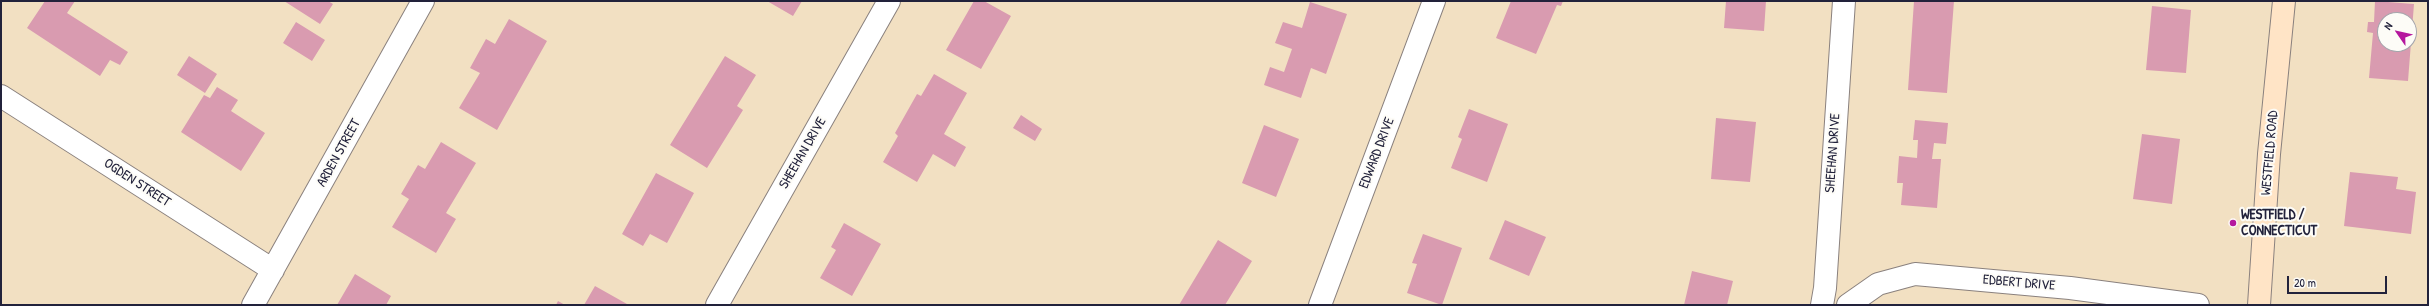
<!DOCTYPE html>
<html>
<head>
<meta charset="utf-8">
<style>
  body { margin:0 }
  #map { position:relative; width:2429px; height:306px; overflow:hidden; background:#f2e0c2; font-family:"Patrick Hand",sans-serif }
  canvas { display:block }
  .frame { position:absolute; inset:0; border:2px solid #22223b; pointer-events:none }
  .north { position:absolute; left:2377px; top:12px; width:40px; height:40px; box-sizing:border-box; background:#fdfcf7; border:1px solid #a5a5ac; border-radius:50%; rotate:304deg; font-size:11px; font-weight:700; line-height:16px; text-align:center; color:#22223b }
  .north::after { content:''; display:block; margin:auto; width:14px; height:18px; background:#b5179e; clip-path:polygon(50% 0,100% 100%,50% 72%,0 100%) }
  .scale { position:absolute; left:2287px; top:276px; width:100px; height:18px; box-sizing:border-box; border:2px solid #22223b; border-top:0; padding-left:5px; font-size:12px; line-height:14px; white-space:nowrap; color:#22223b; -webkit-text-stroke:3px #fdfcf7; paint-order:stroke }
</style>
</head>
<body>
<div id="map">
<canvas width="2429" height="306"></canvas>
<div class="frame"></div>
<div class="north">N</div>
<div class="scale">20 m</div>
</div>
<script>
const context = document.querySelector('canvas').getContext('2d');
context.lineJoin = 'round';
function fillPath(path, color) { context.fillStyle = color; context.fill(path, 'evenodd'); }
const toPath = rows => new Path2D(rows.map(r => 'M' + r).join(''));
function strokePath(path, color, width, dash) { context.strokeStyle = color; context.lineWidth = width; context.lineCap = dash ? 'butt' : 'round'; context.setLineDash(dash || []); context.stroke(path); }
function label(font, color, halo, rows, align = 'center') {
  context.font = font + ' "Patrick Hand",sans-serif'; context.lineWidth = 4; context.setLineDash([]); context.textBaseline = 'middle'; context.strokeStyle = halo; context.fillStyle = color; for (const [text, x, y, turn = 0] of rows) {
    context.save(); context.translate(x, y); context.rotate((+turn || 0) * Math.PI / 180); context.textAlign = isNaN(turn) ? turn : align; if (halo) context.strokeText(text, 0, 0); context.fillText(text, 0, 0); context.restore();
  }
}
const building = toPath([
  [45,1,75,1,67,13,128,52,120,65,110,60,100,76,27,28],
  [284,1,328,1,333,4,320,24],
  [767,1,802,1,793,16],
  [974,1,984,1,1011,16,981,69,946,50],
  [1511,1,1563,1,1561,6,1557,5,1536,54,1496,38],
  [1726,1,1766,1,1764,31,1724,28],
  [1914,1,1954,1,1947,93,1908,90],
  [2375,1,2414,4,2408,81,2369,78,2373,33,2367,32,2368,22,2374,22],
  [2385,20,2409,20,2409,44,2385,44],
  [1310,2,1347,14,1326,74,1311,68,1301,98,1264,85,1270,67,1284,72,1292,49,1275,43,1283,22,1302,28],
  [2152,6,2191,10,2186,73,2146,70],
  [509,19,547,41,497,130,459,108,480,73,470,68,486,39,495,44],
  [296,22,325,40,312,61,283,43],
  [189,56,217,74,205,93,177,75],
  [725,56,756,75,737,106,743,110,707,168,670,145],
  [934,74,967,93,944,134,966,147,955,167,933,154,917,182,883,162,898,136,895,133,917,94,921,96],
  [217,87,238,100,231,111,265,133,241,171,181,132,204,95,210,98],
  [1469,109,1508,124,1487,182,1451,168,1462,139,1458,137],
  [1021,115,1042,129,1035,141,1013,128],
  [1716,118,1756,122,1750,182,1711,179],
  [1915,120,1948,123,1946,144,1934,143,1932,159,1941,159,1937,208,1901,205,1903,183,1897,183,1899,156,1917,158,1918,140,1913,140],
  [1264,125,1299,139,1276,197,1242,183],
  [2142,134,2180,139,2172,204,2133,199],
  [441,142,476,163,446,213,456,219,436,253,392,227,409,199,401,194,418,165,425,169],
  [2350,172,2398,177,2396,189,2416,192,2411,234,2344,226],
  [656,173,694,193,667,243,650,234,643,246,622,234],
  [1505,220,1546,237,1529,276,1489,259],
  [844,223,881,244,852,296,820,278,836,250,831,247],
  [1423,234,1462,248,1442,305,1407,293,1417,264,1412,263],
  [1218,240,1252,261,1225,305,1179,305],
  [1692,271,1733,281,1727,305,1684,305],
  [355,274,391,296,386,305,337,305],
  [595,286,627,304,626,305,584,305],
  [558,301,565,305,556,305]
]);
const minor = toPath([
  [1,96,273,270],
  [253,305,423,1],
  [717,305,889,1],
  [1320,305,1434,1],
  [1822,305,1825,288,1844,1],
  [1848,305,1878,284,1915,274,2070,288,2198,305]
]);
const secondary = toPath([
  [2259,305,2269,154,2284,1]
]);
const markers = [
  [2233,223,4,"#b5179e"]
];
const streetNames = [
  ["ARDEN STREET",339,153,-61],
  ["SHEEHAN DRIVE",803,153,-60],
  ["EDWARD DRIVE",1377,153,-69],
  ["SHEEHAN DRIVE",1833,153,-86],
  ["WESTFIELD ROAD",2270,153,-85],
  ["OGDEN STREET",137,183,33],
  ["EDBERT DRIVE",2019,283,5]
];
const poiNames = [
  ["WESTFIELD /",2241,215],
  ["CONNECTICUT",2241,231]
];
fillPath(building, '#d99bb0');
strokePath(minor, '#8a817e', 24);
strokePath(secondary, '#8a817e', 24);
strokePath(minor, '#fff', 22);
strokePath(secondary, '#ffe4c6', 22);
for (const [x, y, r, color] of markers) { const dot = new Path2D(); dot.arc(x, y, r, 0, 2 * Math.PI); context.fillStyle = color; context.fill(dot); strokePath(dot, '#fdfcf7', 1.5); }
label('14px', '#22223b', '#fdfcf7', streetNames);
label('bold 14px', '#22223b', '#fdfcf7', poiNames, 'left');
</script>
</body>
</html>
